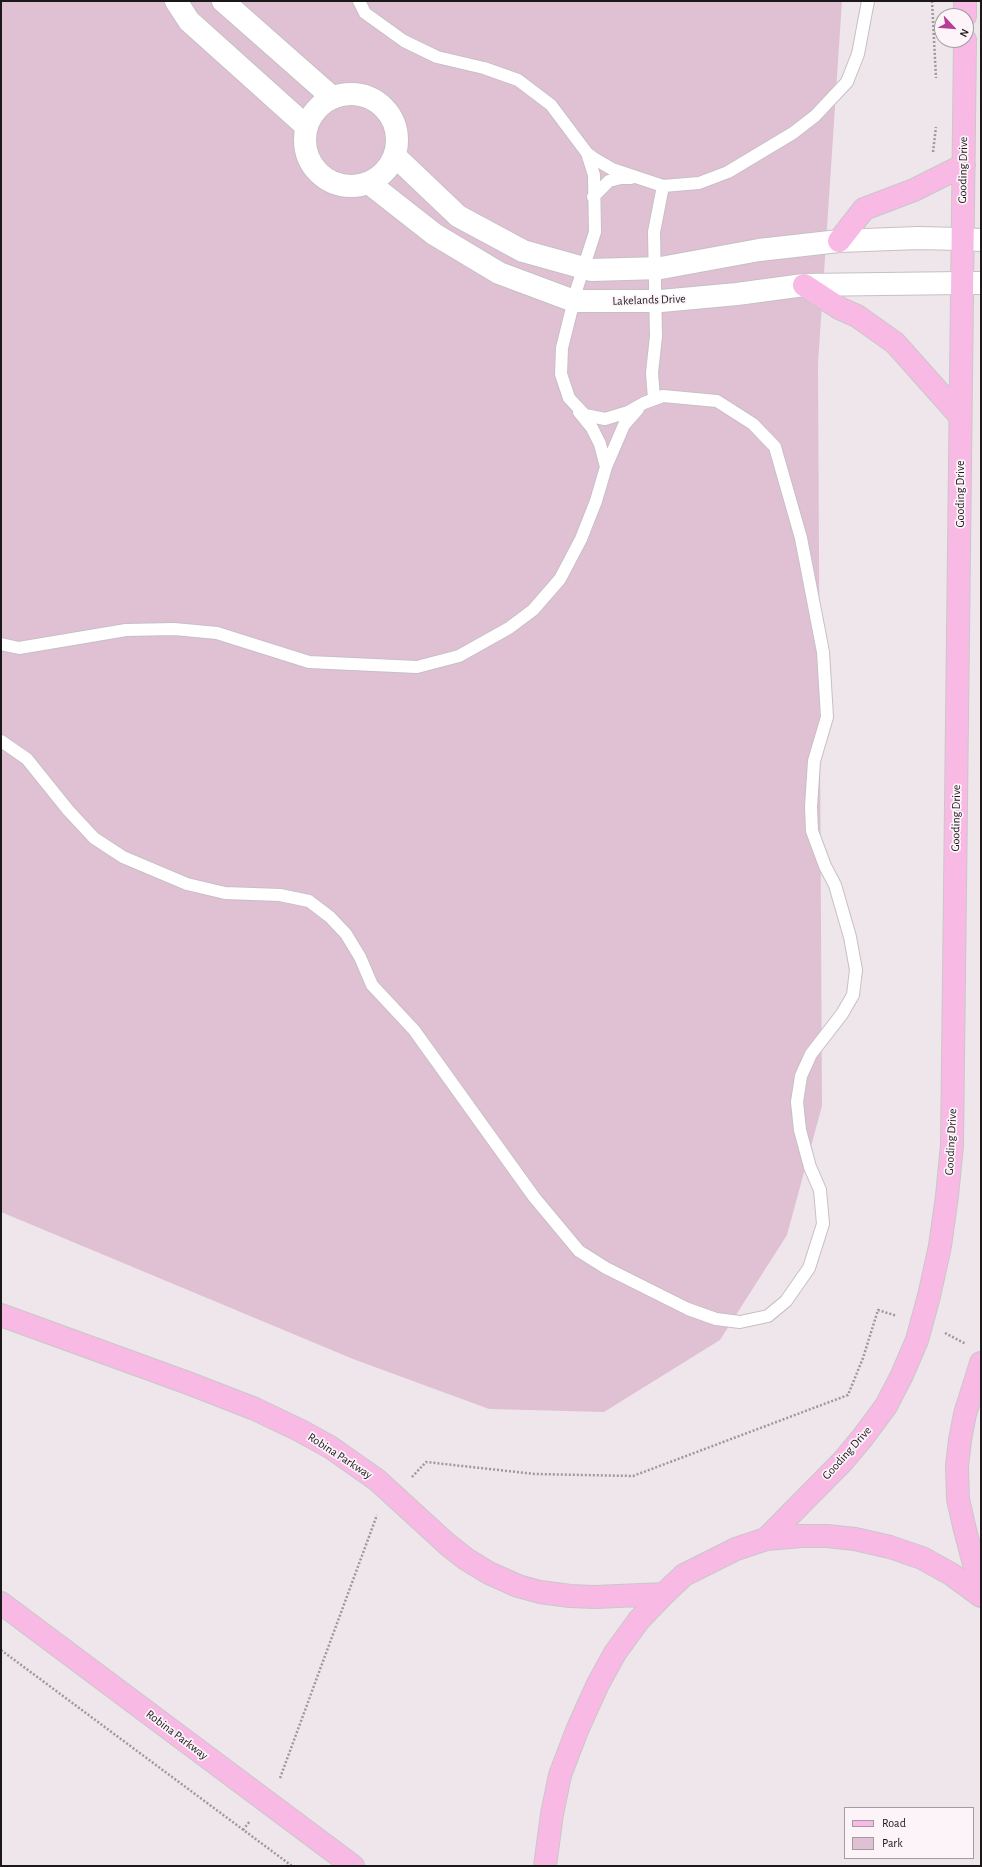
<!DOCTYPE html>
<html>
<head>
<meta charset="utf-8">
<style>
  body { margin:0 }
  #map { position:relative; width:982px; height:1867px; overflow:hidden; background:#efe6eb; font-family:"Alegreya Sans",sans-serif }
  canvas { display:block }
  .frame { position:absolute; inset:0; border:2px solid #1b181a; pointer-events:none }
  .legend { position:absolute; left:844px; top:1807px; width:130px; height:52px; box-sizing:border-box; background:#fcf4f9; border:1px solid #a29ca0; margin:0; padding:5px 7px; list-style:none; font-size:12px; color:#1b181a }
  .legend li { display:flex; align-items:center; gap:8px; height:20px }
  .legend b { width:20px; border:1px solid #a29ca0 }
  .north { position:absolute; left:934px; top:8px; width:40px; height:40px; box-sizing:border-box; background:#fcf4f9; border:1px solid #a29ca0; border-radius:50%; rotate:116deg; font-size:11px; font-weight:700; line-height:16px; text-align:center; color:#1b181a }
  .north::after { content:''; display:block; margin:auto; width:14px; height:18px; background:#b63f95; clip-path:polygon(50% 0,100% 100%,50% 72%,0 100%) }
</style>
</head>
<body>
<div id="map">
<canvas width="982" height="1867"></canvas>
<div class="frame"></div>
<ul class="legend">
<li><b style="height:5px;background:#f8bae4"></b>Road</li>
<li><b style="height:11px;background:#e0c1d4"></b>Park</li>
</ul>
<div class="north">N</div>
</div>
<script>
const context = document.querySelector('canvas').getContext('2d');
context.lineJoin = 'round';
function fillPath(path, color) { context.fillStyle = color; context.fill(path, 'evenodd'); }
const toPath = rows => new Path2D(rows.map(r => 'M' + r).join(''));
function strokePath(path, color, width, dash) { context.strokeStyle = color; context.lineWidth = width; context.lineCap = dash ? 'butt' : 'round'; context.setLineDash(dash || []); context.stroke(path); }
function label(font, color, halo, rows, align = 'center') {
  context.font = font + ' "Alegreya Sans",sans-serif'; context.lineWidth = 3.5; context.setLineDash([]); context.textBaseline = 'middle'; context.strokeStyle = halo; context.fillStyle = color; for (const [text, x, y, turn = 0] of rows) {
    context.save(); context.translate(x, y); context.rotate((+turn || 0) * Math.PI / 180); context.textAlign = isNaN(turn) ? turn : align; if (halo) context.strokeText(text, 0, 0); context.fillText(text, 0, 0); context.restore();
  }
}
const green = toPath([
  [1,1,842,1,818,364,822,1106,787,1235,720,1340,604,1412,489,1409,353,1359,1,1212]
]);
const path = toPath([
  [932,1,936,78],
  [933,152,936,127],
  [945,1333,966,1344],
  [412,1477,426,1462,535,1474,633,1476,848,1395,863,1358,878,1310,897,1316],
  [1,1650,292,1866],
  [280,1778,377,1515],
  [243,1830,250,1821]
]);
const service = toPath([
  [359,1,365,13,404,41,437,57,484,68,518,80,551,105,587,153,595,159,612,169,663,186,699,183,728,172,793,133,815,116,847,82,858,54,868,1],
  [593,197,609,181,621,178,631,178],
  [654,399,652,373,656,336,654,232,663,186],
  [606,467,624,425,638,409],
  [1,644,19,648,126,630,174,629,217,633,309,662,417,667,459,656,509,628,533,610,560,579,581,539,596,501,606,467,600,444,592,428,579,412],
  [1,741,27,759,68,810,94,838,123,857,187,884,225,893,280,895,309,901,330,917,346,934,360,957,372,985,414,1030,534,1197,579,1251,606,1268,688,1309,716,1319,740,1322,768,1316,786,1301,809,1268,823,1224,820,1190,810,1167,800,1130,797,1102,801,1076,811,1054,842,1014,853,995,856,970,850,937,835,885,825,866,812,831,811,807,814,761,827,717,823,652,801,538,775,447,753,424,717,401,663,396,644,403,628,412,605,419,585,415,569,398,561,374,562,348,577,288,595,232,594,175,587,153]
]);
const minor = toPath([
  [176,1,189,21,307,127],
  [223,1,333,98],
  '305 140a46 46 0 1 1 92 0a46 46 0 1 1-92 0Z',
  [395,156,458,216,523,251,591,270,661,268,759,250,839,241,918,238,961,239],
  [369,183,434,234,499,273,574,301,661,301,737,294,804,285,962,283]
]);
const tertiary = toPath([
  [961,239,981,240],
  [962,283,981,283]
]);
const primary = toPath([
  [965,16,965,1],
  [839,241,864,209,914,190,964,165],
  [804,285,839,308,857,316,895,343,960,416],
  [1,1315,188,1383,255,1409,301,1431,330,1447,377,1480,447,1544,466,1559,489,1573,518,1586,540,1592,570,1596,595,1597,664,1594],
  [981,1363,965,1414,960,1440,957,1466,958,1499,964,1526,981,1591],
  [766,1539,843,1461,863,1437,886,1406,902,1375,917,1340,929,1296,940,1246,947,1196,952,1145,965,40],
  [1,1603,353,1866],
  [545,1866,552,1814,560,1775,578,1728,598,1684,615,1653,639,1620,664,1594,684,1575,736,1549,766,1539,802,1536,827,1536,855,1539,890,1547,922,1558,951,1574,981,1596]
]);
const streetNames = [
  ["Gooding Drive",963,170,-89],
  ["Lakelands Drive",649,300,-2],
  ["Gooding Drive",960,494,-90],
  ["Gooding Drive",956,818,-89],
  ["Gooding Drive",951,1142,-87],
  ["Gooding Drive",847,1453,-48],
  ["Robina Parkway",340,1456,33],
  ["Robina Parkway",177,1735,37]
];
fillPath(green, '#e0c1d4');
strokePath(service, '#c7bfc4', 14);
strokePath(minor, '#c7bfc4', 24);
strokePath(tertiary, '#c7bfc4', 24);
strokePath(primary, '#c8c8c8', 24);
strokePath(path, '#9e979b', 2.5, [2, 2]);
strokePath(service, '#fff', 12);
strokePath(minor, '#fff', 22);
strokePath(tertiary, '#fff', 22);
strokePath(primary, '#f8bae4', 22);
label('12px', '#1b181a', '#fcf4f9', streetNames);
</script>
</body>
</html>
